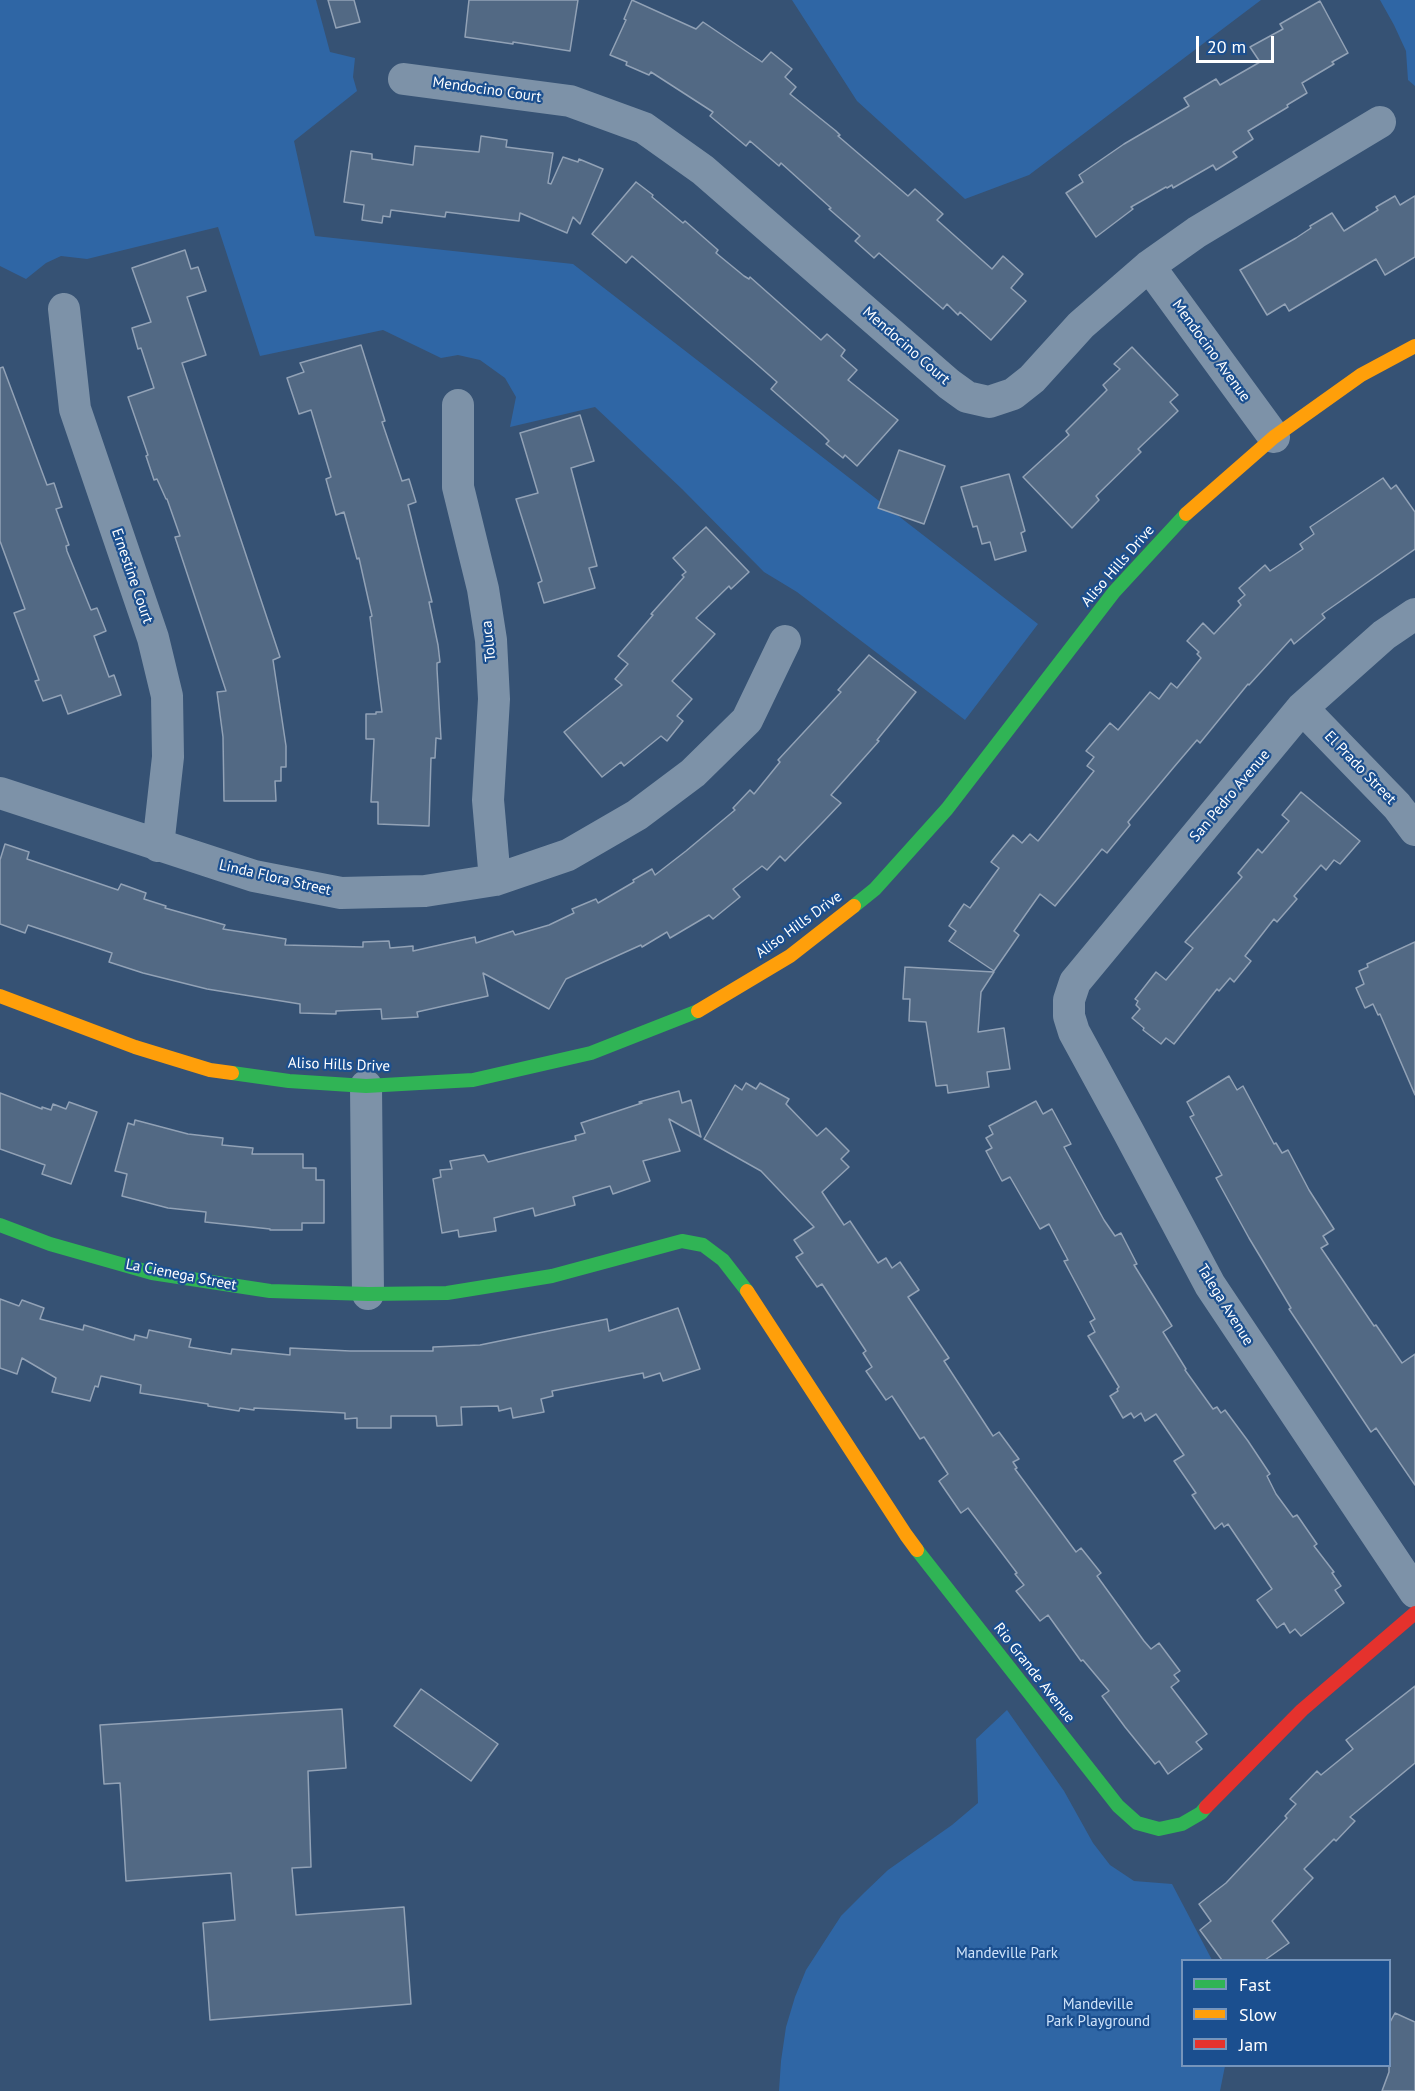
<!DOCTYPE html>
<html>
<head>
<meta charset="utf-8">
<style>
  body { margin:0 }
  #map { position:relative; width:1415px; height:2091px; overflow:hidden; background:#365274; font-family:"PT Sans",sans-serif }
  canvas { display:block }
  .legend { position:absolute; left:1181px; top:1959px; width:210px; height:108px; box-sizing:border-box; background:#1b4f8f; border:2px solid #7695bc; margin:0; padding:8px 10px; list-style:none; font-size:18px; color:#fff }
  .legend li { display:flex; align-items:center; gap:12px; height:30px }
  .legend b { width:30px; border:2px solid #7695bc }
  .scale { position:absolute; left:1196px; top:36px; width:78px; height:27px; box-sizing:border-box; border:3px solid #fff; border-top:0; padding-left:8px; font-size:18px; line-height:21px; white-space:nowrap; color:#fff; -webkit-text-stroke:4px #1b4f8f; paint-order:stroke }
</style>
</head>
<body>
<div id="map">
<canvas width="1415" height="2091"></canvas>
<ul class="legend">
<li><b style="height:8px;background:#30b455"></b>Fast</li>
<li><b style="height:8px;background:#ff9f0a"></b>Slow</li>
<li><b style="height:8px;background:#e5322d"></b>Jam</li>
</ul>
<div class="scale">20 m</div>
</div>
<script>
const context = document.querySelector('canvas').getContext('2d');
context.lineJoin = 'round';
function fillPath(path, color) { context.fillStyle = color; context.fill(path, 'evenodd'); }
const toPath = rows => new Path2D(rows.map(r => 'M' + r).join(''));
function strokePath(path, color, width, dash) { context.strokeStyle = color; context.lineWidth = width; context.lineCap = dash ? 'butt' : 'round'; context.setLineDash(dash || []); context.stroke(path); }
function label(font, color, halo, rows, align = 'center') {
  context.font = font + ' "PT Sans",sans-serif'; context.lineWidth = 4.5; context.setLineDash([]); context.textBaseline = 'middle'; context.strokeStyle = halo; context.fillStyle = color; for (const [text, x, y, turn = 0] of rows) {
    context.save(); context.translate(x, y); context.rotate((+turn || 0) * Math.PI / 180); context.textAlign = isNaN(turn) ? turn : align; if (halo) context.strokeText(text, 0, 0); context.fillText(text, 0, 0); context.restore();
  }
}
const green = toPath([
  [0,0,316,0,330,52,355,58,353,77,357,91,294,141,315,236,573,264,1038,624,965,720,797,592,764,572,682,489,595,407,510,427,516,397,505,378,480,360,458,355,441,358,383,330,260,356,218,227,87,259,61,256,46,263,26,279,0,266],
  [792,0,1261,0,1029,175,965,199,857,101],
  [1380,0,1415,0,1415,86,1408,80,1406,51,1394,25],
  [1007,1710,1064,1791,1093,1843,1110,1865,1134,1881,1172,1884,1212,1960,1182,1960,1182,2066,1225,2066,1220,2091,779,2091,781,2061,786,2027,795,1997,806,1970,841,1916,865,1892,888,1870,952,1825,978,1803,976,1739]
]);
const building = toPath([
  [328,0,354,0,360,22,336,28,328,0],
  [469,0,578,0,570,51,513,42,513,44,465,37,469,0],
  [632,0,696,29,703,22,762,62,771,52,792,69,785,77,796,87,790,94,836,131,840,135,838,136,908,196,915,189,943,214,937,220,992,269,1003,256,1023,274,1011,288,1026,301,991,340,960,312,958,315,947,304,943,309,879,253,874,258,855,241,860,236,829,209,831,208,781,163,779,166,750,141,746,146,710,116,713,112,651,72,649,75,626,65,627,62,610,55,626,20,624,19,632,0],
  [1320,1,1348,53,1332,62,1334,64,1302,83,1307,93,1287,105,1288,107,1248,131,1253,139,1233,152,1237,157,1216,170,1213,165,1173,188,1172,185,1167,188,1166,187,1131,207,1133,209,1096,237,1066,193,1083,182,1079,175,1124,144,1189,106,1184,98,1216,79,1220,85,1260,62,1250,47,1283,29,1280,24,1320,1],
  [481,136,507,140,506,147,553,153,548,183,551,184,563,157,578,162,579,159,603,169,580,224,573,217,567,233,520,213,519,221,446,212,445,217,391,210,390,217,383,216,382,223,362,220,364,205,344,202,351,151,372,154,372,159,413,165,415,146,479,152,481,136],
  [636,182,653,195,652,197,683,223,685,221,718,250,716,253,744,276,749,279,750,277,821,340,827,334,845,350,841,356,857,370,848,380,898,420,857,466,845,455,843,458,826,444,829,441,823,435,771,389,777,382,752,360,632,256,626,263,592,234,636,182],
  [1395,196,1400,205,1415,196,1415,257,1385,275,1376,259,1289,311,1285,304,1267,315,1240,270,1296,238,1311,228,1310,226,1332,213,1344,231,1378,210,1376,207,1395,196],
  [185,250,191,269,198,267,206,291,187,297,206,355,182,363,280,657,273,660,286,746,286,767,281,767,281,781,275,781,276,801,224,801,223,737,217,692,226,691,175,537,180,536,167,499,166,499,157,479,154,480,146,456,148,455,128,397,154,388,141,348,138,349,132,328,151,322,132,268,185,250],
  [361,345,385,421,382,422,402,481,409,479,416,502,408,505,432,602,429,602,438,645,440,662,437,663,437,669,441,739,436,738,435,758,431,758,429,826,378,824,378,802,371,802,374,739,366,739,366,714,376,714,376,712,382,712,370,617,372,616,359,558,357,559,344,512,336,515,326,479,331,477,311,410,299,414,287,378,304,372,300,363,361,345],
  [1132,347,1178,395,1170,402,1178,411,1138,449,1141,452,1096,496,1099,500,1072,528,1023,477,1069,435,1066,431,1107,390,1103,385,1120,369,1114,364,1132,347],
  [3,367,47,485,54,483,62,507,56,509,69,545,66,546,67,551,91,610,97,608,106,631,94,636,109,677,114,675,121,695,68,714,61,695,43,701,35,681,39,680,14,613,25,609,0,541,0,368,3,367],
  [580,415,594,461,571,468,597,566,589,568,595,588,544,603,538,583,542,581,516,499,538,493,520,433,580,415],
  [899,450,945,466,924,524,878,508,899,450],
  [1009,474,1025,531,1021,533,1026,551,995,560,990,542,982,544,977,526,973,527,961,487,1009,474],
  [1383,478,1391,489,1396,485,1415,512,1415,549,1322,614,1325,618,1294,644,1291,639,1249,685,1248,684,1200,743,1197,740,1174,767,1128,822,1130,825,1107,853,1102,849,1055,906,1040,894,1014,931,1019,935,994,971,949,941,956,931,949,926,964,904,970,908,999,868,991,862,1013,835,1022,843,1030,834,1038,841,1094,771,1087,766,1094,757,1086,751,1110,723,1118,730,1150,692,1159,699,1171,683,1177,688,1201,658,1197,654,1199,652,1187,641,1203,623,1214,634,1241,605,1238,601,1245,595,1239,588,1265,565,1270,571,1303,549,1300,544,1314,534,1310,527,1383,478],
  [706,527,749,572,731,589,729,586,696,618,715,634,672,681,692,699,677,716,683,721,667,741,661,736,624,766,621,762,602,777,564,732,622,685,615,679,628,664,618,656,653,615,651,614,684,577,682,575,686,572,673,558,706,527],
  [869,655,916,692,877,740,879,741,831,795,841,803,823,822,785,861,780,856,767,870,762,866,733,889,740,897,713,919,709,915,670,938,667,932,642,947,641,945,566,979,549,1009,483,973,488,996,417,1012,418,1017,382,1019,381,1009,336,1011,336,1014,300,1013,300,1004,207,989,143,973,109,962,112,953,28,925,25,933,0,924,0,860,5,844,29,852,27,859,118,890,121,884,146,893,144,899,166,906,165,908,225,925,223,929,286,939,285,945,363,947,363,942,389,941,390,948,413,946,413,951,475,937,476,943,513,931,515,935,549,925,574,913,572,909,596,899,598,903,634,882,633,880,652,869,655,875,686,851,735,810,733,808,750,790,754,794,780,762,778,760,841,692,838,690,869,655],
  [1301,792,1360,841,1340,864,1334,860,1326,870,1321,865,1294,896,1297,899,1277,922,1274,919,1245,956,1251,961,1234,982,1230,978,1219,991,1217,989,1174,1044,1166,1038,1161,1044,1143,1030,1144,1028,1132,1018,1140,1009,1136,1005,1138,1001,1135,999,1156,972,1166,980,1193,948,1185,942,1242,877,1238,873,1258,849,1262,853,1289,821,1282,815,1301,792],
  [1415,942,1415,1095,1380,1014,1378,1015,1373,1004,1365,1008,1356,988,1364,984,1359,971,1368,967,1367,964,1415,942],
  [905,967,994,972,981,992,978,1032,1004,1028,1010,1069,987,1072,989,1087,948,1093,947,1085,936,1086,926,1022,909,1021,910,999,903,999,905,967],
  [1229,1076,1237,1090,1243,1086,1274,1144,1276,1143,1282,1153,1288,1150,1309,1190,1334,1229,1323,1236,1328,1244,1321,1248,1374,1326,1376,1325,1402,1363,1415,1354,1415,1485,1376,1428,1371,1432,1289,1309,1291,1308,1249,1238,1216,1178,1222,1175,1190,1117,1194,1115,1187,1102,1229,1076],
  [746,1083,756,1089,760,1083,789,1099,786,1104,817,1136,826,1128,849,1151,841,1159,849,1167,822,1192,844,1225,850,1221,878,1263,886,1258,892,1268,900,1262,919,1290,908,1297,949,1358,944,1361,993,1436,999,1432,1019,1459,1013,1462,1017,1468,1015,1469,1076,1552,1081,1548,1101,1573,1097,1576,1144,1641,1151,1649,1159,1643,1180,1671,1174,1675,1179,1681,1171,1687,1207,1734,1196,1742,1202,1749,1168,1774,1159,1761,1155,1764,1125,1727,1102,1696,1109,1691,1083,1660,1081,1661,1048,1615,1040,1621,1016,1591,1024,1585,1015,1574,1017,1573,968,1508,961,1513,939,1481,948,1474,924,1437,920,1439,892,1396,886,1400,866,1371,872,1367,863,1353,866,1351,822,1284,817,1287,796,1257,803,1253,794,1240,814,1227,761,1171,704,1139,735,1085,742,1090,746,1083],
  [679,1091,682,1103,691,1100,701,1137,669,1119,680,1151,643,1161,650,1181,613,1194,610,1186,573,1197,575,1205,535,1216,533,1208,494,1218,496,1231,459,1237,458,1230,442,1233,433,1179,441,1177,440,1170,452,1169,450,1161,484,1155,488,1162,576,1140,575,1136,585,1133,581,1123,642,1103,639,1102,679,1091],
  [0,1093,42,1109,42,1107,51,1110,53,1104,66,1109,69,1102,97,1112,71,1184,42,1174,45,1165,0,1149,0,1093],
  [1036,1101,1043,1114,1052,1109,1071,1144,1064,1147,1104,1220,1115,1236,1121,1233,1137,1264,1134,1265,1172,1326,1163,1332,1186,1369,1185,1370,1213,1409,1217,1407,1221,1413,1225,1410,1248,1441,1270,1474,1267,1476,1276,1494,1293,1517,1297,1515,1317,1544,1314,1546,1334,1572,1332,1573,1341,1586,1335,1590,1344,1603,1301,1636,1295,1629,1290,1633,1284,1623,1277,1628,1257,1600,1272,1589,1228,1524,1224,1527,1222,1523,1215,1529,1192,1495,1196,1493,1174,1461,1184,1455,1156,1414,1145,1421,1141,1413,1134,1418,1131,1413,1123,1418,1110,1396,1118,1391,1117,1389,1119,1387,1088,1336,1095,1332,1090,1322,1095,1319,1064,1261,1068,1260,1049,1224,1040,1229,1010,1177,1002,1181,986,1151,992,1148,986,1138,993,1134,989,1126,1036,1101],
  [135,1120,188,1134,223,1138,222,1145,253,1148,252,1154,303,1154,303,1168,316,1168,316,1180,324,1180,324,1223,302,1223,302,1230,270,1230,270,1229,205,1222,206,1212,168,1208,122,1196,127,1174,115,1171,128,1123,134,1125,135,1120],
  [0,1299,19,1306,22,1300,44,1308,40,1319,83,1330,84,1325,134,1340,135,1335,147,1338,149,1330,191,1339,189,1347,231,1354,232,1349,290,1355,290,1348,350,1351,433,1351,433,1347,480,1345,607,1319,609,1331,678,1308,700,1369,663,1381,660,1373,644,1378,643,1373,552,1391,553,1396,541,1399,544,1412,513,1418,511,1408,499,1411,498,1406,461,1407,462,1425,437,1426,436,1416,391,1416,391,1428,357,1428,357,1418,345,1419,345,1413,254,1408,254,1410,240,1408,239,1411,208,1406,208,1404,140,1393,141,1385,101,1376,98,1387,95,1386,90,1401,52,1392,56,1378,22,1358,17,1374,0,1368,0,1299],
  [1415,1686,1415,1763,1350,1817,1355,1821,1336,1841,1334,1839,1304,1869,1313,1878,1272,1921,1289,1943,1265,1960,1222,1960,1200,1930,1211,1921,1199,1904,1226,1883,1287,1818,1285,1816,1296,1804,1290,1799,1317,1771,1321,1775,1353,1749,1346,1740,1415,1686],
  [421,1689,498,1744,471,1781,394,1726,421,1689],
  [342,1709,346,1768,308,1771,311,1867,292,1868,296,1915,404,1907,411,2004,210,2020,203,1923,235,1920,231,1873,126,1881,120,1783,104,1784,100,1725,342,1709],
  [1395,2013,1415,2022,1415,2091,1382,2091,1389,2072,1389,2024,1395,2013]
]);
const street = toPath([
  [404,79,570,101,644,128,703,170,949,384,967,397,989,402,1013,394,1032,379,1081,325,1149,266,1197,232,1380,122],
  [1149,266,1274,437],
  [64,309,75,409,153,638,167,696,168,757,158,846],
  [458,405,458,487,483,589,491,640,494,699,488,800,495,880],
  [1415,614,1384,635,1302,708,1075,982,1069,1000,1069,1016,1074,1032,1128,1131,1210,1285,1415,1592],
  [1302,708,1397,806,1415,830],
  [0,793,254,876,341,893,425,891,495,880,568,855,637,815,693,773,747,720,785,641],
  [366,1086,368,1294]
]);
const fast = toPath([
  [854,906,875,889,947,809,1114,592,1186,514],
  [232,1073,289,1081,366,1086,473,1080,591,1053,698,1011],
  [0,1225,50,1244,152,1273,270,1291,368,1294,447,1293,552,1276,682,1241,703,1245,723,1260,747,1291],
  [917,1550,1118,1806,1137,1823,1159,1829,1182,1824,1201,1813,1206,1807]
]);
const slow = toPath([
  [1186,514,1274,437,1361,375,1415,346],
  [0,996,135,1047,210,1070,232,1073],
  [698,1011,790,956,854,906],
  [747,1291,906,1535,917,1550]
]);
const jam = toPath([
  [1206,1807,1302,1710,1415,1613]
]);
const streetNames = [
  ["Mendocino Court",487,90,8],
  ["Mendocino Court",906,346,41],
  ["Mendocino Avenue",1211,351,54],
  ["Aliso Hills Drive",1118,566,-49],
  ["Ernestine Court",132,576,71],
  ["Toluca",489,641,-96],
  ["El Prado Street",1360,768,46],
  ["San Pedro Avenue",1230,796,-50],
  ["Linda Flora Street",275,878,13],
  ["Aliso Hills Drive",799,925,-36],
  ["Aliso Hills Drive",339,1065,2],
  ["La Cienega Street",181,1275,11],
  ["Talega Avenue",1225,1305,58],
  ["Rio Grande Avenue",1034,1673,52]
];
const parkNames = [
  ["Mandeville Park",1007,1954],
  ["Mandeville",1098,2005],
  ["Park Playground",1098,2022]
];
fillPath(green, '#2f66a5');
fillPath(building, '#526984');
strokePath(building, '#92a2b6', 1.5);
strokePath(street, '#7d92a8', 32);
strokePath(fast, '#30b455', 14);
strokePath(slow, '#ff9f0a', 14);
strokePath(jam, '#e5322d', 14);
label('15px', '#fff', '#1b4f8f', streetNames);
label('15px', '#cfe3fa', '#1b4f8f', parkNames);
</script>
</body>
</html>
